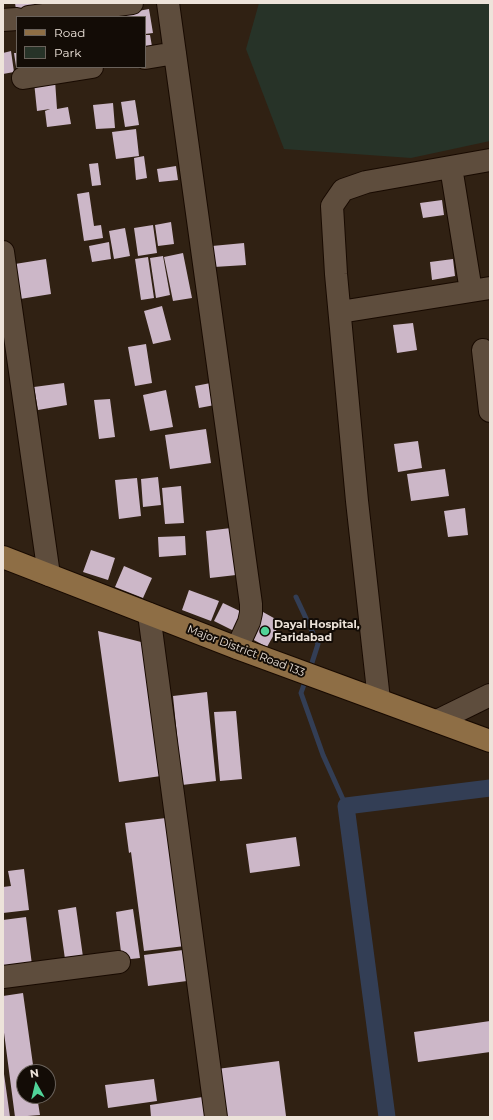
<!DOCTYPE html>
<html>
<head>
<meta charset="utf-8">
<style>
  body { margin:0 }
  #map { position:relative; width:493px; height:1120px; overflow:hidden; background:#302113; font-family:Montserrat,sans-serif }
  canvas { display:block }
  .frame { position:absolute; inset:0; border:4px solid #ede3da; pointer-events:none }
  .legend { position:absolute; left:16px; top:16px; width:130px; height:52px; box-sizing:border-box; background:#130c06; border:1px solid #6a625b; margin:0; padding:5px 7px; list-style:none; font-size:12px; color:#ede3da }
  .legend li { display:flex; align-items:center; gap:8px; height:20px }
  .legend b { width:20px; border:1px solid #6a625b }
  .north { position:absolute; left:16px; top:1064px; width:40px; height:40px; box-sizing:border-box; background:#130c06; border:1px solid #6a625b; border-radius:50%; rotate:352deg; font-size:11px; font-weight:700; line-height:16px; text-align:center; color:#ede3da }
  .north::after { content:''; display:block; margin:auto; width:14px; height:18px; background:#50d398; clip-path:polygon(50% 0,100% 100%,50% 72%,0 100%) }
</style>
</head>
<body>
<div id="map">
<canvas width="493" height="1120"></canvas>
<div class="frame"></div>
<ul class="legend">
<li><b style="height:5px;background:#8e6e45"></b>Road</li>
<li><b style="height:11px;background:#273328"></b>Park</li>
</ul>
<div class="north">N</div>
</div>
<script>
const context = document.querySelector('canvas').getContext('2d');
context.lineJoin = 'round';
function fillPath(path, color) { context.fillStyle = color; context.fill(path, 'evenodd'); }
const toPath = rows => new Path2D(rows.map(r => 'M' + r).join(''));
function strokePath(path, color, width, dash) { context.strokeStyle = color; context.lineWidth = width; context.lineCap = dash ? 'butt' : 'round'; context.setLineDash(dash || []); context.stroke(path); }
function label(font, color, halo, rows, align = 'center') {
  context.font = font + ' Montserrat,sans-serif'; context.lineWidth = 4; context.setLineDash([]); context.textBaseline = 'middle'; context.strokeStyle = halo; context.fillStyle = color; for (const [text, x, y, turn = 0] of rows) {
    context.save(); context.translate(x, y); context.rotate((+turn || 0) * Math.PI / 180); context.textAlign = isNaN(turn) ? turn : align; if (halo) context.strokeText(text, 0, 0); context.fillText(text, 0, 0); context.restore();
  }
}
const green = toPath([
  [259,3,490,3,490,141,411,158,284,149,246,49]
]);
const stream = toPath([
  [296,597,318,644,310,669],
  [306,679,301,693,323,755,346,806]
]);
const canal = toPath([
  [387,1117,346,806,490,788]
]);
const building = toPath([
  [15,3,45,3,46,12,17,16],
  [149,9,153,33,145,34,145,17,121,17,121,14],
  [145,35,150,35,153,52,145,53],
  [11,51,14,72,3,74,3,53],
  [14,53,17,53,17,67,32,67,17,73],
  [55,80,57,109,68,107,71,124,47,127,45,111,50,109,37,111,34,82],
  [135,100,139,125,125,127,121,102],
  [113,103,115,128,96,129,93,105],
  [136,129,139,156,116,159,112,132],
  [144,156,147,178,136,180,134,158],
  [98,163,101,185,92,186,89,164],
  [176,166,178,180,159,182,157,169],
  [89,192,94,226,101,225,103,238,84,241,77,194],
  [442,200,444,215,423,218,420,203],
  [171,222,174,244,158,246,155,225],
  [153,225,157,253,138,256,134,228],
  [125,228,130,256,114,259,109,231],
  [109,242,111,259,92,262,89,246],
  [244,243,246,265,214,267,212,246],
  [183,253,192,298,173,301,164,257],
  [163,256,170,295,156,298,150,258],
  [148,257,154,298,141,300,135,259],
  [46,259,51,294,20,299,15,264],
  [453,259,455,276,432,280,430,262],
  [162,306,171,340,153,344,144,311],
  [413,323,417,350,397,353,393,325],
  [146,344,152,383,135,386,128,347],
  [216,382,220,404,199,408,195,386],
  [64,383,67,405,38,410,34,387],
  [166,390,173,427,150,431,143,395],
  [110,399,115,437,99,439,94,400],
  [206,429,211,463,170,469,165,435],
  [418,441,422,468,398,472,394,444],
  [445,469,449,496,411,501,407,474],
  [158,477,161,505,143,507,141,479],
  [137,478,141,516,119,519,115,480],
  [181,486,184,523,165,524,162,488],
  [465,508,468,535,448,537,444,511],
  [231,528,236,575,210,578,206,531],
  [185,536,186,555,159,557,158,537],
  [91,550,115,558,108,580,83,572],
  [124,566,152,578,143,598,115,587],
  [189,590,219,601,211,621,182,610],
  [223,603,246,614,236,632,214,621],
  [263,612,281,622,267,647,250,638],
  [98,631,149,644,168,775,119,782],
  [207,692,216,781,182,785,173,696],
  [236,711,242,779,220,781,214,712],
  [174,817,185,946,144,951,131,852,129,853,125,823],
  [296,837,300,866,250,873,246,844],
  [24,869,29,910,3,913,3,887,11,886,8,871],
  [76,907,84,964,66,966,58,910],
  [133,909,140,958,122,960,116,912],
  [26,917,33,973,3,977,3,920],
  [183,950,187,981,148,986,144,955],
  [23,993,34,1072,24,1072,24,1096,37,1096,40,1115,15,1117,3,1025,3,996],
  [490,1021,490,1052,418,1062,414,1032],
  [279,1061,286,1116,223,1117,217,1069],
  [4,1074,10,1117,3,1117],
  [154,1079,157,1101,108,1108,105,1085],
  [209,1096,212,1117,151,1117,150,1105]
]);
const minor = toPath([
  [168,3,251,604,251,613,249,622,237,648],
  [29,17,132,3],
  [3,20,17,19],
  [145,58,175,53],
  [23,78,92,67],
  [451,167,471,291],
  [3,252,49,575],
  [340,312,490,288],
  [483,350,490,411],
  [149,614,216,1117],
  [379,700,357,501,336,274,332,206,343,190,366,182,490,160],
  [437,721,490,695],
  [3,977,119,962]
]);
const major = toPath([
  [3,557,237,648,490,741]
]);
const markers = [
  [265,631,5,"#50d398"]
];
const poiNames = [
  ["Dayal Hospital,",274,625],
  ["Faridabad",274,638]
];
const streetNames = [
  ["Major District Road 133",246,651,21]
];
fillPath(green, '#273328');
strokePath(stream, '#333e55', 5);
strokePath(canal, '#333e55', 17);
fillPath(building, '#ccb7c8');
strokePath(minor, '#180a01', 24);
strokePath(major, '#180a01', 24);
strokePath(minor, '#5e4d3d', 22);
strokePath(major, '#8e6e45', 22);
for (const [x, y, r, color] of markers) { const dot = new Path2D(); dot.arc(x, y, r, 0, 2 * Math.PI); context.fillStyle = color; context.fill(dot); strokePath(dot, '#130c06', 1.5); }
label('bold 11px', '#ede3da', '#130c06', poiNames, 'left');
label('11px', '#ede3da', '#130c06', streetNames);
</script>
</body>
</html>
